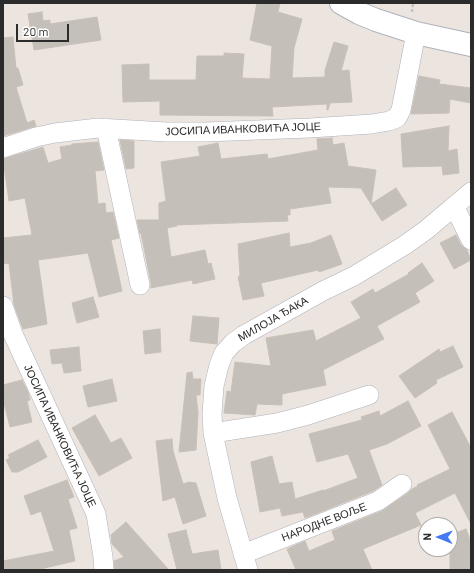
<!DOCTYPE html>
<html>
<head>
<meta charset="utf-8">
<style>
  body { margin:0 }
  #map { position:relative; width:474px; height:573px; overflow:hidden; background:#ece4de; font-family:Barlow,sans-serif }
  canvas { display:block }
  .frame { position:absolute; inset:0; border:4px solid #2b2b2b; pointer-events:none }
  .north { position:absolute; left:418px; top:517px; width:40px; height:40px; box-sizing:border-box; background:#fff; border:1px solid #aaa; border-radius:50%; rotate:271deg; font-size:11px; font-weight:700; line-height:16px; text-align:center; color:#2b2b2b }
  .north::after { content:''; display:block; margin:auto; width:14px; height:18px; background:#4579f2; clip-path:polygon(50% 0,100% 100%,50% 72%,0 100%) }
  .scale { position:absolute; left:16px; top:24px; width:53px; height:18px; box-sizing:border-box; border:2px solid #2b2b2b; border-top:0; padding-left:5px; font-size:12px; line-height:14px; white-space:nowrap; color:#2b2b2b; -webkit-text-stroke:3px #fff; paint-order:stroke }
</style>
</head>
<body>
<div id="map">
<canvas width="474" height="573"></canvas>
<div class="frame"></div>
<div class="north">N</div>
<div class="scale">20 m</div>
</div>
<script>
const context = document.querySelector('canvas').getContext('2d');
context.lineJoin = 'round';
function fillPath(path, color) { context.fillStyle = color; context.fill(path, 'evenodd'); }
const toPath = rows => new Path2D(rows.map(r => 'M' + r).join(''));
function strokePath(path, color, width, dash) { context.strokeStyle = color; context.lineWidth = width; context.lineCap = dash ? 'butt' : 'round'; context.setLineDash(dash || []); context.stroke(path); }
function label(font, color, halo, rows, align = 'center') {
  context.font = font + ' Barlow,sans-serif'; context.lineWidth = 4; context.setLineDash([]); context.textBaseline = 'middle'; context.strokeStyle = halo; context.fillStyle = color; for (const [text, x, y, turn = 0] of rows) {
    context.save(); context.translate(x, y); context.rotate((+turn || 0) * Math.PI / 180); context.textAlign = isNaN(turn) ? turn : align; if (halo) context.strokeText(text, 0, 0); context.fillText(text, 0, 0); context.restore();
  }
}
const building = toPath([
  [257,3,280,3,278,12,302,19,294,48,292,78,325,77,325,70,334,42,348,46,341,71,349,70,352,102,330,103,328,110,327,110,327,104,272,107,273,116,160,115,160,101,123,102,122,65,149,64,149,80,196,80,197,56,224,56,224,53,244,54,242,78,270,79,272,46,250,40,257,3],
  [42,12,43,21,50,20,50,24,97,17,101,40,34,50,28,14,42,12],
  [13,37,16,68,18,68,23,85,16,87,27,123,34,120,36,126,3,136,3,38,13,37],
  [419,76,440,80,439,84,471,88,471,103,450,99,449,113,411,114,419,76],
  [449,126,448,151,457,149,459,173,443,175,442,166,403,167,401,134,449,126],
  [332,138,333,145,344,143,348,166,376,170,371,204,361,188,328,187,331,203,290,209,290,215,287,215,288,221,176,225,177,226,167,228,171,257,205,250,208,264,211,263,215,279,193,284,192,280,151,288,151,283,141,233,140,234,137,220,159,220,159,203,166,201,161,162,200,156,198,147,218,143,221,159,267,154,268,159,318,150,317,139,332,138],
  [120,140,134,141,134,168,126,169,120,140],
  [98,142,104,170,95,171,98,204,105,203,106,213,113,212,119,238,111,240,122,291,99,297,88,253,38,260,47,324,23,329,14,305,9,263,3,264,3,238,32,235,25,198,9,201,3,159,43,147,48,163,62,159,60,147,72,145,72,144,98,142],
  [396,188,407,205,382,221,371,204,396,188],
  [289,233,290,247,311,243,331,235,342,264,319,272,318,270,261,283,264,296,243,300,238,277,240,276,238,244,289,233],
  [456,235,461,245,467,250,471,260,454,269,440,243,456,235],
  [422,263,434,281,415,293,420,302,377,326,384,339,323,370,326,385,282,394,282,405,257,404,255,415,224,413,227,391,231,392,235,362,271,366,266,338,313,330,316,341,361,318,351,302,373,289,375,293,409,274,408,273,422,263],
  [93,297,99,317,77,323,72,303,93,297],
  [193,316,219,318,217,344,190,341,193,316],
  [160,329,161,352,145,354,143,331,160,329],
  [453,346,463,367,436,380,437,383,415,398,399,376,439,349,440,352,453,346],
  [79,347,81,371,64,373,62,363,52,364,50,350,79,347],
  [192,372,193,379,201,379,200,395,196,395,198,413,196,450,179,452,187,373,192,372],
  [112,379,117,401,88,407,83,386,112,379],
  [22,380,28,392,30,400,27,401,32,422,10,427,3,399,3,385,22,380],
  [408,401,421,426,387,444,369,450,382,485,373,491,305,518,303,512,282,516,280,508,260,512,251,462,272,456,279,484,292,482,295,499,323,490,323,491,358,478,348,454,317,462,309,434,362,420,361,417,379,411,380,416,408,401],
  [452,412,471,448,471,524,455,493,415,513,421,525,363,549,372,570,296,570,287,549,305,541,309,551,335,540,332,531,382,511,408,493,412,489,418,486,417,485,450,469,428,425,452,412],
  [95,415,111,443,121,438,132,458,99,476,72,428,95,415],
  [172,439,173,451,183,484,189,482,196,483,206,516,183,524,175,497,163,501,156,441,172,439],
  [38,440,47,457,18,472,12,472,6,460,10,458,8,455,38,440],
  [67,480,74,497,68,499,77,528,69,530,75,561,36,570,3,570,3,561,54,551,41,511,31,515,24,496,67,480],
  [126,522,169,570,115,570,114,561,124,557,112,544,111,535,126,522],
  [466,529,471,542,471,570,450,570,450,535,466,529],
  [186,530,192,554,218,550,221,570,177,570,168,534,186,530]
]);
const path = toPath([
  [412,12,413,3]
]);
const street = toPath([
  [106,128,140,285],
  [3,148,36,137,55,133,98,128,166,132,205,132,310,128,372,124,389,121,397,118,401,110,416,33],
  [454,206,471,240],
  [3,306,13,334,96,514,103,557,104,570],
  [213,433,277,423,308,415,369,395],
  [243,554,378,501,402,484],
  [248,570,227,498,213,433,212,414,214,386,219,365,224,353,233,343,244,335,323,291,354,276,405,245,426,230,471,192]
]);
const secondary = toPath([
  [341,3,359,13,376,20,416,33,471,45]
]);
const streetNames = [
  ["ЈОСИПА ИВАНКОВИЋА ЈОЦЕ",243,129,-2],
  ["МИЛОЈА ЂАКА",273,319,-30],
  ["ЈОСИПА ИВАНКОВИЋА ЈОЦЕ",60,436,65],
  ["НАРОДНЕ ВОЉЕ",324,522,-21]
];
fillPath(building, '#c5bfb9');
strokePath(building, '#c8c0b7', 1);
strokePath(street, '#aeb2bb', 20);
strokePath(secondary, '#aeb2bb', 24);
strokePath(path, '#c4c4c4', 2.5, [3, 2]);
strokePath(street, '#fff', 19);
strokePath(secondary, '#fff', 22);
label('11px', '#2b2b2b', '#fff', streetNames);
</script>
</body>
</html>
